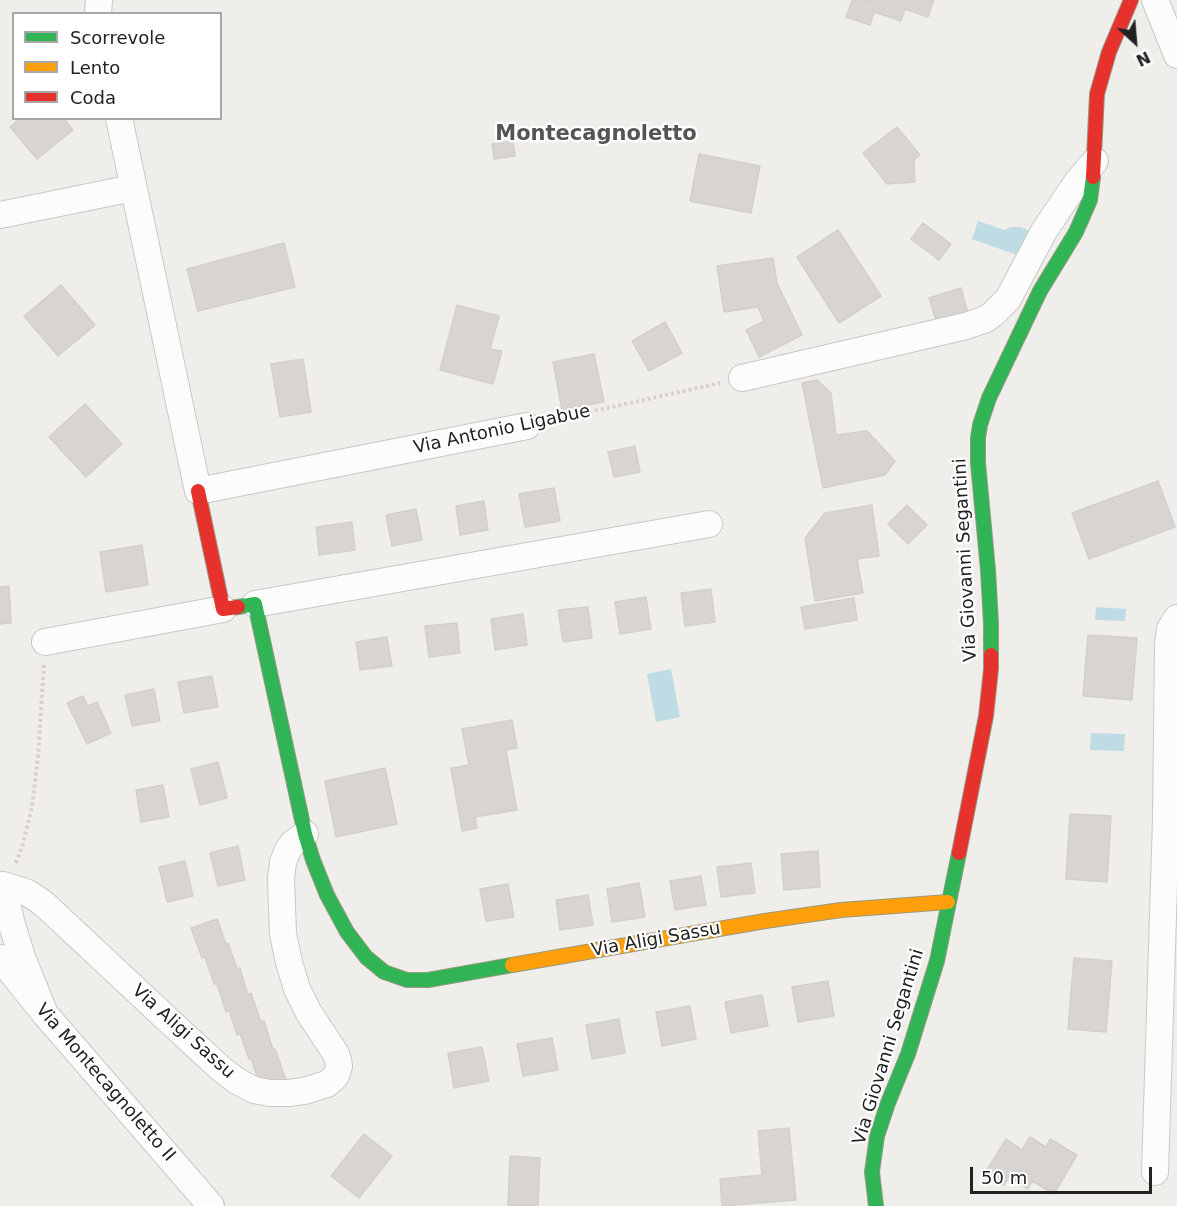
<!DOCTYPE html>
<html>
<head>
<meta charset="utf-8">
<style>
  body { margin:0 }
  #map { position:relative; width:1177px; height:1206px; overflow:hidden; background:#f0eeeb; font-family:"DejaVu Sans",sans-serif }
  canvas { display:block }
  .legend { position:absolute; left:12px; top:12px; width:210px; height:108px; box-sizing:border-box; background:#fff; border:2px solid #a7a7a7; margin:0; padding:8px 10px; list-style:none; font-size:18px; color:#222 }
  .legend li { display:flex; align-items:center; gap:12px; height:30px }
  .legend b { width:30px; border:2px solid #a7a7a7 }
  .north { position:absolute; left:1105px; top:12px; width:60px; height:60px; -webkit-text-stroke:4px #fff; paint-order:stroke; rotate:154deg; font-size:16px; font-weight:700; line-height:24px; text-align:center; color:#222 }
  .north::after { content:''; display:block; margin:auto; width:21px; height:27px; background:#222; clip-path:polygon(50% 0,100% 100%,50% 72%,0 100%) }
  .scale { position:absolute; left:970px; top:1167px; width:182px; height:27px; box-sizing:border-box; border:3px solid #222; border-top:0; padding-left:8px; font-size:18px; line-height:21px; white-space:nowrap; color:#222; -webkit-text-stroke:4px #fff; paint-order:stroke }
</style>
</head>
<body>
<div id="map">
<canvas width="1177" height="1206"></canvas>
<ul class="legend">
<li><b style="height:8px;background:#30b455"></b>Scorrevole</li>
<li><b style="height:8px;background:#ff9f0a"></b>Lento</li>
<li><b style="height:8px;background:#e5322d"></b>Coda</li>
</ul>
<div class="north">N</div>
<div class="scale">50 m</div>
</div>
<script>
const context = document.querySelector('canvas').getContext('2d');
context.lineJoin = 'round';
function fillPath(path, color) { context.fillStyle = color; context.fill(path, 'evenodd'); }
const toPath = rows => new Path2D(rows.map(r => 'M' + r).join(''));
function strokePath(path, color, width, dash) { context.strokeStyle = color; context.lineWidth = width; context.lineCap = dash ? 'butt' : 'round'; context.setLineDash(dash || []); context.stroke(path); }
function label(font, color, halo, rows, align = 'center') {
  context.font = font + ' "DejaVu Sans",sans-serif'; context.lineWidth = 4.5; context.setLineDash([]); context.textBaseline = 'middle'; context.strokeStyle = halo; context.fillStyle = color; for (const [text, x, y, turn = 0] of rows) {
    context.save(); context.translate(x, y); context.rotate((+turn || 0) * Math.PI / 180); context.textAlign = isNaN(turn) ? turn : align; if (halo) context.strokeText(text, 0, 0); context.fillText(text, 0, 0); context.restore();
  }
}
const water = toPath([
  [978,221,1004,230,1011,227,1021,227,1030,231,1020,256,972,239],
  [1096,607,1126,609,1125,621,1095,620],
  [671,669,680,717,656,722,647,674],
  [1091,733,1125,734,1124,751,1090,750]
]);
const building = toPath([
  [852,0,869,0,874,2,874,0,934,0,928,17,905,9,901,21,874,12,870,25,846,17,852,0],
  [20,118,63,118,73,130,37,159,10,127,20,118],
  [897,127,920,155,914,160,915,182,887,184,863,153,897,127],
  [513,141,515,156,494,159,492,144,513,141],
  [699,154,760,166,751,213,690,201,699,154],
  [923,223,951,244,939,260,911,239,923,223],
  [838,230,881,296,839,323,797,257,838,230],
  [284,243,295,287,198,311,187,269,284,243],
  [773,258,777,283,802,335,759,357,746,330,764,321,758,307,724,312,717,266,773,258],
  [61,285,95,325,58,356,24,316,61,285],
  [961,288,969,318,938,327,929,298,961,288],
  [457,305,499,316,490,349,502,351,493,384,440,370,457,305],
  [665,322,682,353,649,371,632,341,665,322],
  [594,354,604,402,562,410,553,362,594,354],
  [303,359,311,412,280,417,271,364,303,359],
  [817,380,831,393,836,435,867,431,895,461,885,475,823,488,802,383,817,380],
  [85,404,122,444,86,477,49,437,85,404],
  [635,446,640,472,614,477,608,452,635,446],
  [1158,481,1175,527,1089,559,1072,513,1158,481],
  [554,488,560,521,525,527,519,494,554,488],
  [484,501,488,530,460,535,456,506,484,501],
  [872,505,879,556,857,559,863,593,815,601,805,538,825,513,872,505],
  [907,505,927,525,908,544,888,524,907,505],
  [416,509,422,540,392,546,386,515,416,509],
  [352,522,355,550,319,555,316,527,352,522],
  [142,545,148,585,106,592,100,552,142,545],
  [9,586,11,623,0,624,0,587,9,586],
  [711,589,715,622,685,626,681,593,711,589],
  [646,597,651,629,620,634,615,602,646,597],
  [854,598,857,620,805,629,801,607,854,598],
  [588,607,592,638,563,642,558,610,588,607],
  [523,614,527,645,495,650,491,619,523,614],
  [457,623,460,653,429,657,425,626,457,623],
  [1088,635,1137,638,1132,700,1083,696,1088,635],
  [387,637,392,666,360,670,356,642,387,637],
  [212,676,218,707,184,713,178,682,212,676],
  [154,689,160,721,132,726,125,695,154,689],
  [83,696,88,706,97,702,111,733,87,744,67,703,83,696],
  [512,720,517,748,506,750,517,810,475,817,477,828,462,831,451,768,469,765,462,729,512,720],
  [218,762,227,798,200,805,191,769,218,762],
  [385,768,397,824,336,837,325,781,385,768],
  [163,785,169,817,141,822,136,790,163,785],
  [1070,814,1111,816,1107,882,1066,879,1070,814],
  [238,846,245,880,218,886,210,853,238,846],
  [818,851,820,887,784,890,781,854,818,851],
  [185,861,193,896,167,902,159,867,185,861],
  [751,863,755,893,721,897,717,867,751,863],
  [701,876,706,905,675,910,670,881,701,876],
  [639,883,645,917,612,922,607,889,639,883],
  [508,884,514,917,486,921,480,889,508,884],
  [588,895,593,925,560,930,556,900,588,895],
  [217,919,226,944,228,943,237,969,240,968,248,995,251,993,261,1022,264,1021,273,1050,275,1049,286,1080,261,1088,251,1058,249,1059,240,1034,237,1035,229,1010,226,1012,217,984,214,984,205,957,202,958,191,928,217,919],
  [1074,958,1112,961,1106,1032,1068,1029,1074,958],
  [828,981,834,1016,798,1022,792,987,828,981],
  [762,995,768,1026,731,1033,725,1002,762,995],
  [690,1006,696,1039,662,1046,656,1012,690,1006],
  [619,1019,625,1053,592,1059,586,1025,619,1019],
  [552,1038,558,1070,523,1076,517,1044,552,1038],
  [482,1047,489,1081,454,1088,448,1053,482,1047],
  [789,1128,796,1200,722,1206,720,1179,762,1175,758,1131,789,1128],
  [364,1134,392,1156,359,1198,331,1176,364,1134],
  [1030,1137,1046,1147,1050,1139,1077,1155,1054,1194,1032,1181,1028,1189,1009,1177,1004,1185,985,1173,1006,1139,1022,1150,1030,1137],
  [510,1156,540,1158,538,1206,508,1206,510,1156]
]);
const path = toPath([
  [548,421,720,383],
  [16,863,23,844,32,807,38,757,44,664]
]);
const street = toPath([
  [1155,0,1177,55],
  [98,14,99,0],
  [119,118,198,491,527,426],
  [0,215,133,188],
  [742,378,966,326,986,319,993,314,1008,299,1044,231,1077,182,1095,161],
  [255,604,709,524],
  [45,642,223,609],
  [0,958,45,1014,211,1206],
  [45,1014,22,957,12,925,3,885,28,893,43,903,166,1018,220,1068,237,1081,254,1090,270,1093,288,1093,304,1091,327,1084,335,1077,337,1073,339,1066,338,1060,336,1054,309,1013,297,989,289,962,283,934,281,878,283,862,288,850,292,844,305,834],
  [1155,1172,1166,819,1168,644,1170,629,1177,618]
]);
const fast = toPath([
  [238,607,255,604,305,834,313,860,327,895,347,932,366,957,384,972,407,980,428,980,512,965],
  [991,655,991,624,988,570,978,463,978,438,980,425,989,398,1040,291,1076,232,1090,200,1093,177],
  [876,1206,872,1172,877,1136,888,1103,908,1054,937,961,959,853]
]);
const slow = toPath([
  [512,965,765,921,841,910,948,902]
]);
const jam = toPath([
  [1093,177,1097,94,1109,52,1131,0],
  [198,491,223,609,238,607],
  [959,853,986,716,991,669,991,655]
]);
const streetNames = [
  ["Via Antonio Ligabue",502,430,-12],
  ["Via Giovanni Segantini",966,560,-93],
  ["Via Aligi Sassu",656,940,-10],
  ["Via Aligi Sassu",183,1032,42],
  ["Via Giovanni Segantini",889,1047,-73],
  ["Via Montecagnoletto II",105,1083,49]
];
const quarterNames = [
  ["Montecagnoletto",596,135]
];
fillPath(water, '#bfdbe3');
fillPath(building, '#d7d4d2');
strokePath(building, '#d3d0cc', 1.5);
strokePath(street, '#c9c8c7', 28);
strokePath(fast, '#999a82', 16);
strokePath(slow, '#999a82', 16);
strokePath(jam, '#999a82', 16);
strokePath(path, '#dccecd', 4, [3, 3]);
strokePath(street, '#fdfcfc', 26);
strokePath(fast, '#30b455', 14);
strokePath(slow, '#ff9f0a', 14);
strokePath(jam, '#e5322d', 14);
label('18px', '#222', '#fff', streetNames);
label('bold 21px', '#555', '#fff', quarterNames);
</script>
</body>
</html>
